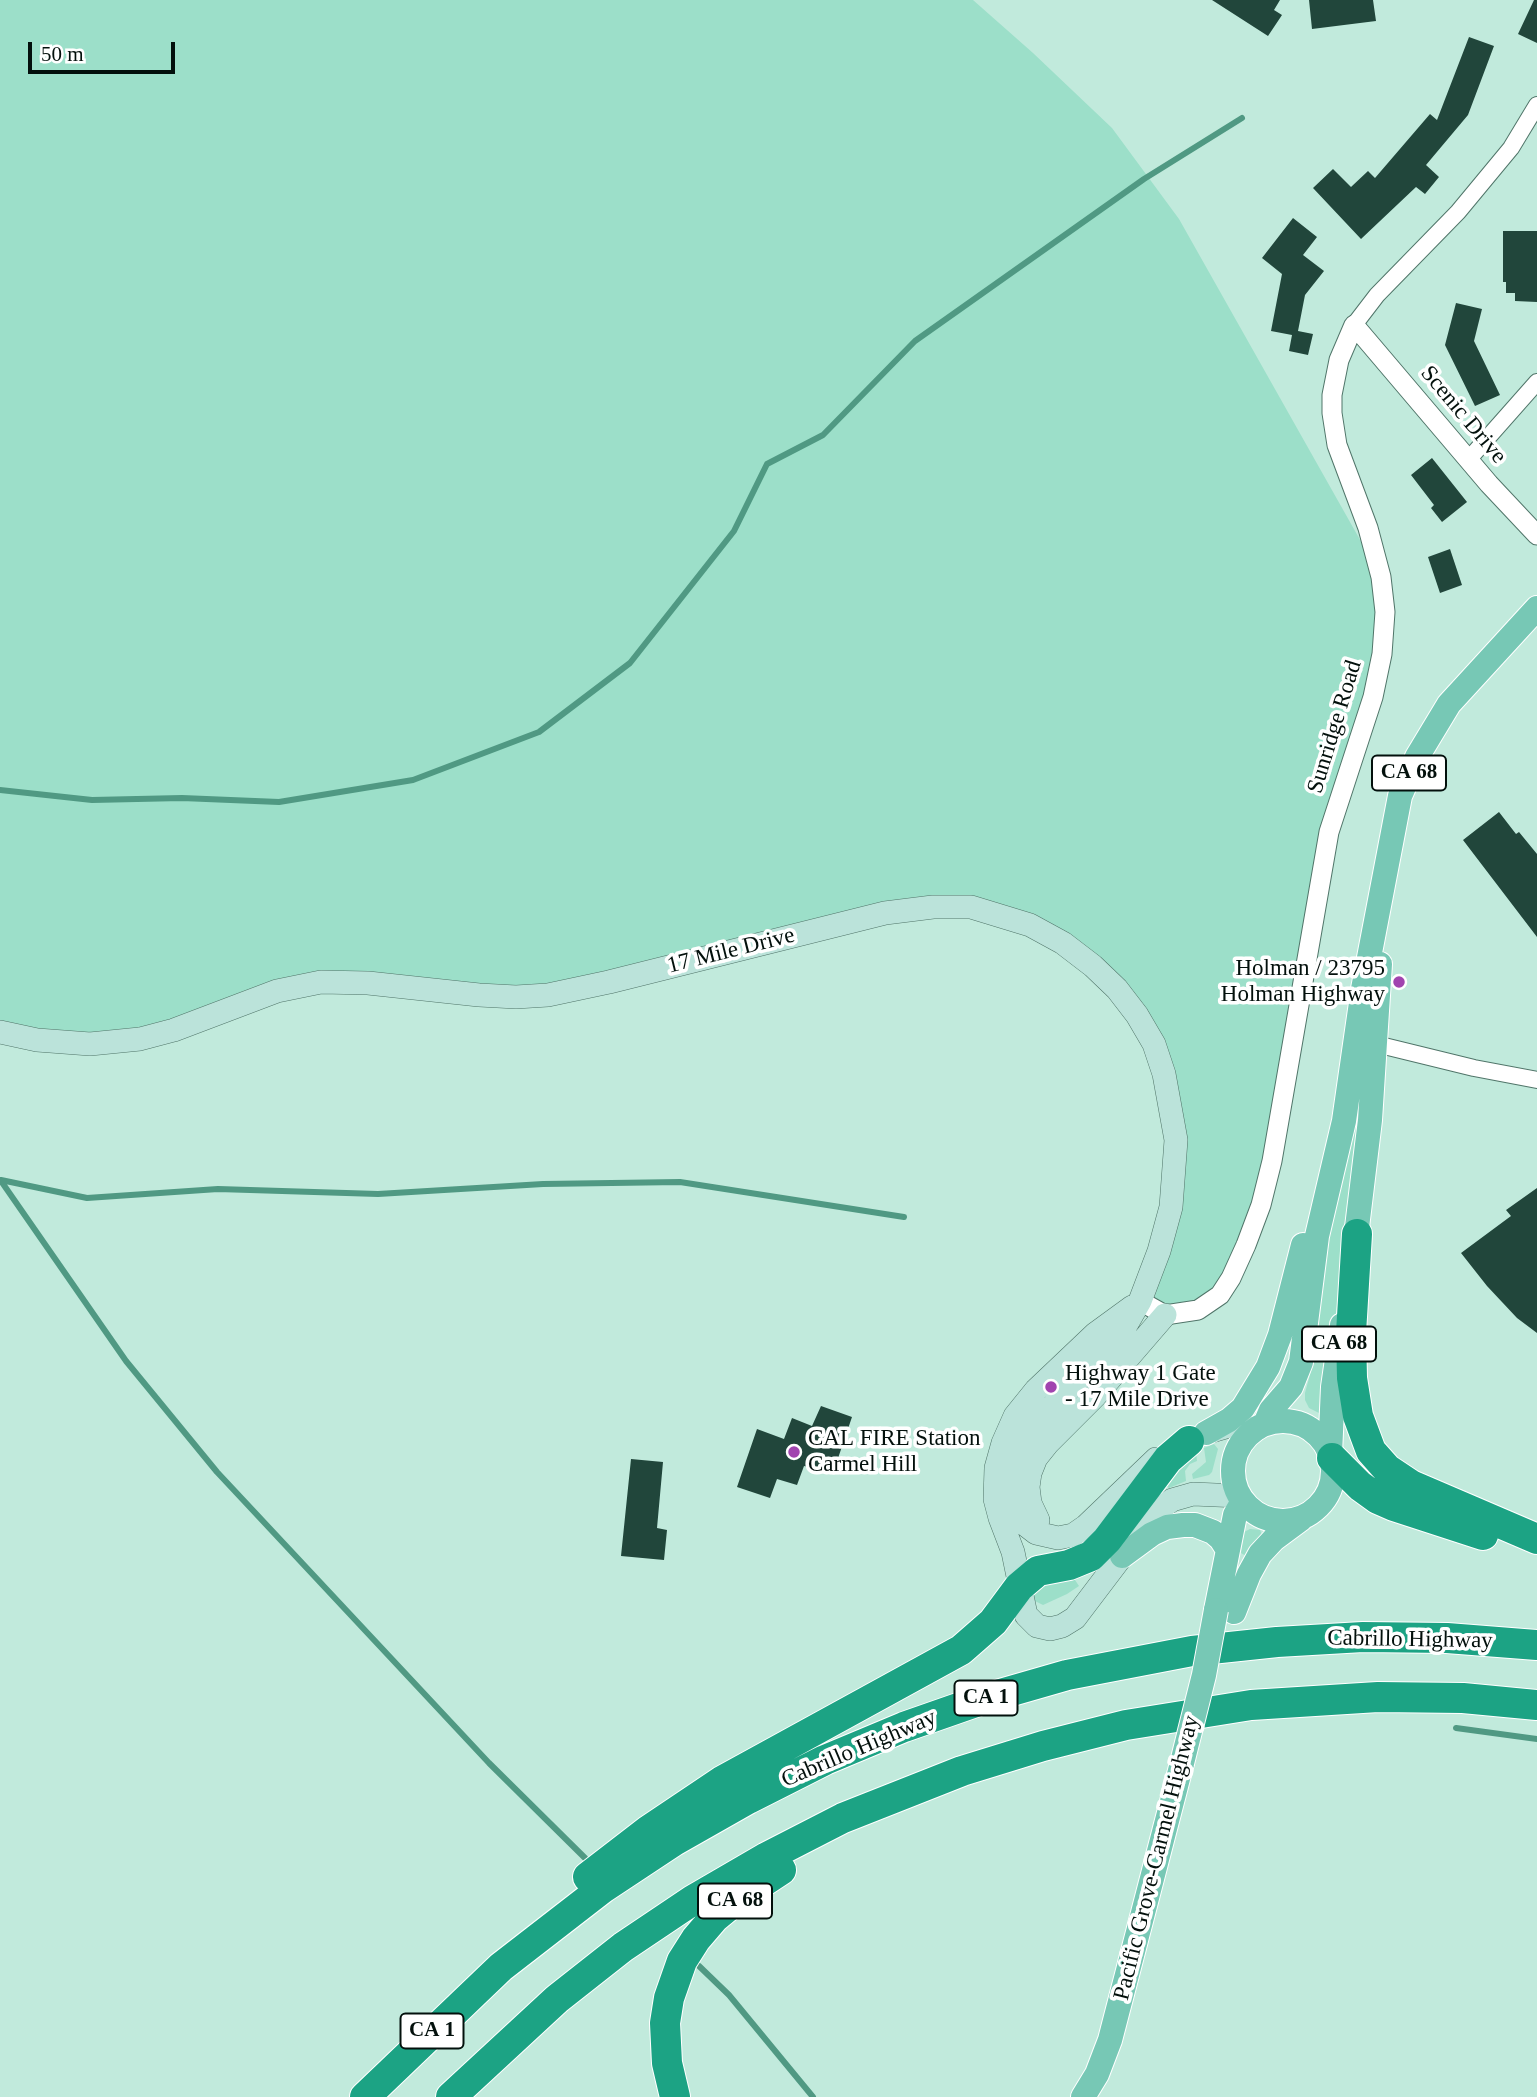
<!DOCTYPE html>
<html>
<head>
<meta charset="utf-8">
<style>
  body { margin:0 }
  #map { position:relative; width:1537px; height:2097px; overflow:hidden; background:#c1eadc; font-family:Georgia,serif }
  canvas { display:block }
  .scale { position:absolute; left:28px; top:42px; width:147px; height:32px; box-sizing:border-box; border:4px solid #03100c; border-top:0; padding-left:9px; font-size:21px; line-height:24px; white-space:nowrap; color:#03100c; -webkit-text-stroke:5px #fff; paint-order:stroke }
</style>
</head>
<body>
<div id="map">
<canvas width="1537" height="2097"></canvas>
<div class="scale">50 m</div>
</div>
<script>
const context = document.querySelector('canvas').getContext('2d');
context.lineJoin = 'round';
function fillPath(path, color) { context.fillStyle = color; context.fill(path, 'evenodd'); }
const toPath = rows => new Path2D(rows.map(r => 'M' + r).join(''));
function strokePath(path, color, width, dash) { context.strokeStyle = color; context.lineWidth = width; context.lineCap = dash ? 'butt' : 'round'; context.setLineDash(dash || []); context.stroke(path); }
function label(font, color, halo, rows, align = 'center') {
  context.font = font + ' Georgia,serif'; context.lineWidth = 7; context.setLineDash([]); context.textBaseline = 'middle'; context.strokeStyle = halo; context.fillStyle = color; for (const [text, x, y, turn = 0] of rows) {
    context.save(); context.translate(x, y); context.rotate((+turn || 0) * Math.PI / 180); context.textAlign = isNaN(turn) ? turn : align; if (halo) context.strokeText(text, 0, 0); context.fillText(text, 0, 0); context.restore();
  }
}
const green = toPath([
  [0,0,973,0,1033,53,1112,128,1179,219,1381,577,1384,594,1358,743,1246,1245,1198,1310,1140,1301,1175,1169,1154,1044,1063,943,933,907,548,995,321,982,140,1039,0,1032],
  [1358,1124,1339,1292,1322,1409,1319,1413,1309,1408,1305,1400,1305,1393,1314,1360,1330,1227,1354,1125],
  [1214,1444,1218,1449,1212,1472,1209,1475,1193,1479,1192,1474,1206,1462,1204,1448],
  [1196,1452,1197,1461,1190,1464,1185,1471,1186,1481,1169,1488,1161,1482],
  [1250,1529,1260,1530,1262,1535,1246,1556,1241,1553,1244,1532],
  [1073,1577,1079,1586,1067,1594,1043,1605,1033,1600,1032,1596,1040,1585]
]);
const stream = toPath([
  [0,790,92,800,182,798,279,802,413,780,539,732,630,663,734,531,767,464,823,435,915,341,1144,179,1242,118],
  [1,1180,87,1198,218,1189,378,1194,543,1184,680,1182,904,1217],
  [1,1181,126,1361,217,1472,489,1763,585,1858],
  [1456,1728,1537,1739],
  [699,1966,729,1995,813,2097]
]);
const building = toPath([
  [1212,0,1280,0,1274,10,1282,15,1268,36],
  [1309,0,1373,0,1376,21,1312,29],
  [1534,0,1537,0,1537,43,1518,34],
  [1469,37,1494,46,1468,115,1426,165,1439,177,1425,194,1416,187,1361,239,1313,188,1333,169,1351,187,1368,171,1375,178,1430,114,1437,120],
  [1293,218,1317,237,1303,255,1324,271,1305,295,1298,331,1313,334,1308,355,1289,351,1292,335,1271,331,1282,274,1262,258],
  [1503,231,1537,231,1537,302,1515,301,1515,293,1506,293,1506,282,1503,282],
  [1456,303,1482,309,1474,341,1500,395,1475,406,1445,345],
  [1432,458,1467,502,1442,522,1431,508,1434,505,1411,475],
  [1450,549,1462,585,1440,593,1428,557],
  [1499,812,1516,834,1519,832,1537,854,1537,937,1463,840],
  [1537,1188,1537,1333,1517,1318,1487,1286,1461,1253,1511,1216,1506,1210],
  [821,1406,852,1417,833,1473,804,1466,797,1485,777,1479,770,1498,737,1487,757,1429,784,1439,792,1418,812,1426],
  [631,1459,663,1462,657,1528,667,1530,664,1560,621,1556]
]);
const minor = toPath([
  [1354,325,1377,295,1458,212,1511,148,1537,105],
  [1468,460,1537,382],
  [1376,1044,1474,1068,1537,1080]
]);
const tertiary = toPath([
  [1140,1301,1165,1315,1198,1310,1220,1295,1231,1278,1246,1245,1261,1205,1272,1161,1329,832,1373,697,1382,654,1385,612,1381,577,1368,528,1337,445,1332,413,1332,395,1339,360,1354,325,1489,484,1537,535]
]);
const secondary = toPath([
  [0,1032,37,1040,90,1044,140,1039,174,1030,277,991,321,982,368,983,479,995,516,997,548,995,609,982,885,913,933,907,971,907,1030,925,1063,943,1093,966,1117,989,1137,1015,1154,1044,1164,1074,1176,1140,1171,1207,1159,1251,1140,1301,1118,1339,1036,1423,1023,1441,1015,1459,1011,1478,1015,1507,1023,1523,1036,1533,1058,1538,1073,1535,1086,1526,1156,1459],
  [1132,1307,1095,1334,1036,1390,1015,1416,1003,1443,996,1468,995,1499,1000,1518,1013,1552,1026,1615,1037,1626,1050,1629,1062,1626,1075,1618,1147,1523,1160,1509,1172,1500,1193,1494,1239,1496],
  [1212,1431,1229,1426,1257,1429],
  [1038,1520,1030,1503,1028,1487,1030,1473,1036,1458,1048,1443,1096,1395,1165,1315]
]);
const primary = toPath([
  [1354,1252,1370,1120,1380,964],
  '1233 1471a50 50 0 1 1 100 0a50 50 0 1 1-100 0Z',
  [1265,1424,1271,1410,1291,1387,1301,1362,1317,1236,1344,1121,1363,989,1400,796,1417,757,1449,704,1537,608],
  [1206,1433,1229,1420,1243,1408,1268,1367,1280,1335,1303,1245],
  [1330,1454,1333,1387,1342,1325],
  [1122,1556,1152,1534,1167,1527,1183,1525,1195,1525,1213,1532,1221,1539,1228,1550],
  [1216,1610,1235,1515,1243,1501],
  [1234,1612,1249,1574,1260,1554,1274,1539,1301,1519],
  [1083,2097,1097,2074,1110,2040,1182,1763]
]);
const motorway = toPath([
  [1357,1234,1351,1333,1352,1378,1358,1416,1371,1451,1387,1469,1411,1485,1537,1539],
  [1332,1458,1360,1486,1378,1499,1394,1506,1483,1535],
  [588,1877,649,1830,722,1781,961,1650,993,1622,1019,1587,1038,1571,1069,1565,1091,1556,1107,1540,1168,1459,1189,1441],
  [365,2097,501,1967,603,1888,674,1841,748,1799,825,1760,904,1727,987,1698,1067,1675,1192,1651,1277,1642,1363,1637,1447,1638,1537,1645],
  [451,2097,557,1999,623,1947,693,1900,767,1857,843,1818,962,1771,1043,1746,1126,1725,1251,1705,1378,1697,1463,1698,1537,1705],
  [675,2097,667,2063,665,2023,669,1998,682,1961,696,1939,714,1918,737,1899,781,1870]
]);
const primaryBridge = toPath([
  [1182,1763,1204,1675,1216,1610]
]);
const markers = [
  [1399,982,7,"#a144af"],
  [1051,1387,7,"#a144af"],
  [794,1452,7,"#a144af"]
];
const shields = [
  [1409,773,74],
  [1339,1344,74],
  [986,1698,63],
  [735,1901,74],
  [432,2031,63]
];
const shieldNames = [
  ["CA 68",1409,773],
  ["CA 68",1339,1344],
  ["CA 1",986,1698],
  ["CA 68",735,1901],
  ["CA 1",432,2031]
];
const streetNames = [
  ["Scenic Drive",1463,415,50],
  ["Sunridge Road",1335,727,-73],
  ["17 Mile Drive",731,951,-14],
  ["Cabrillo Highway",1410,1640,1],
  ["Cabrillo Highway",859,1749,-23],
  ["Pacific Grove-Carmel Highway",1157,1858,-76]
];
const poiNames = [
  ["Holman / 23795",1385,969,"right"],
  ["Holman Highway",1385,995,"right"],
  ["Highway 1 Gate",1065,1374],
  ["- 17 Mile Drive",1065,1400],
  ["CAL FIRE Station",808,1439],
  ["Carmel Hill",808,1465]
];
fillPath(green, '#9cdfc9');
strokePath(stream, '#509983', 6);
fillPath(building, '#21463b');
strokePath(minor, '#507569', 18);
strokePath(tertiary, '#507569', 21);
strokePath(secondary, '#507569', 24);
strokePath(primary, '#fff', 26);
strokePath(motorway, '#fff', 32);
strokePath(minor, '#fff', 16);
strokePath(tertiary, '#fff', 19);
strokePath(secondary, '#bbe3da', 23);
strokePath(primary, '#77c8b5', 24);
strokePath(motorway, '#1ca384', 30);
strokePath(primaryBridge, '#fff', 26, []);
strokePath(primaryBridge, '#77c8b5', 24);
for (const [x, y, r, color] of markers) { const dot = new Path2D(); dot.arc(x, y, r, 0, 2 * Math.PI); context.fillStyle = color; context.fill(dot); strokePath(dot, '#fff', 2.5); }
for (const [x, y, w] of shields) { const box = new Path2D(); box.roundRect(x - w / 2, y - 17.5, w, 35, 5); context.fillStyle = '#fff'; context.fill(box); strokePath(box, '#03100c', 2); }
label('bold 21px', '#03100c', null, shieldNames);
label('23px', '#03100c', '#fff', streetNames);
label('23px', '#03100c', '#fff', poiNames, 'left');
</script>
</body>
</html>
